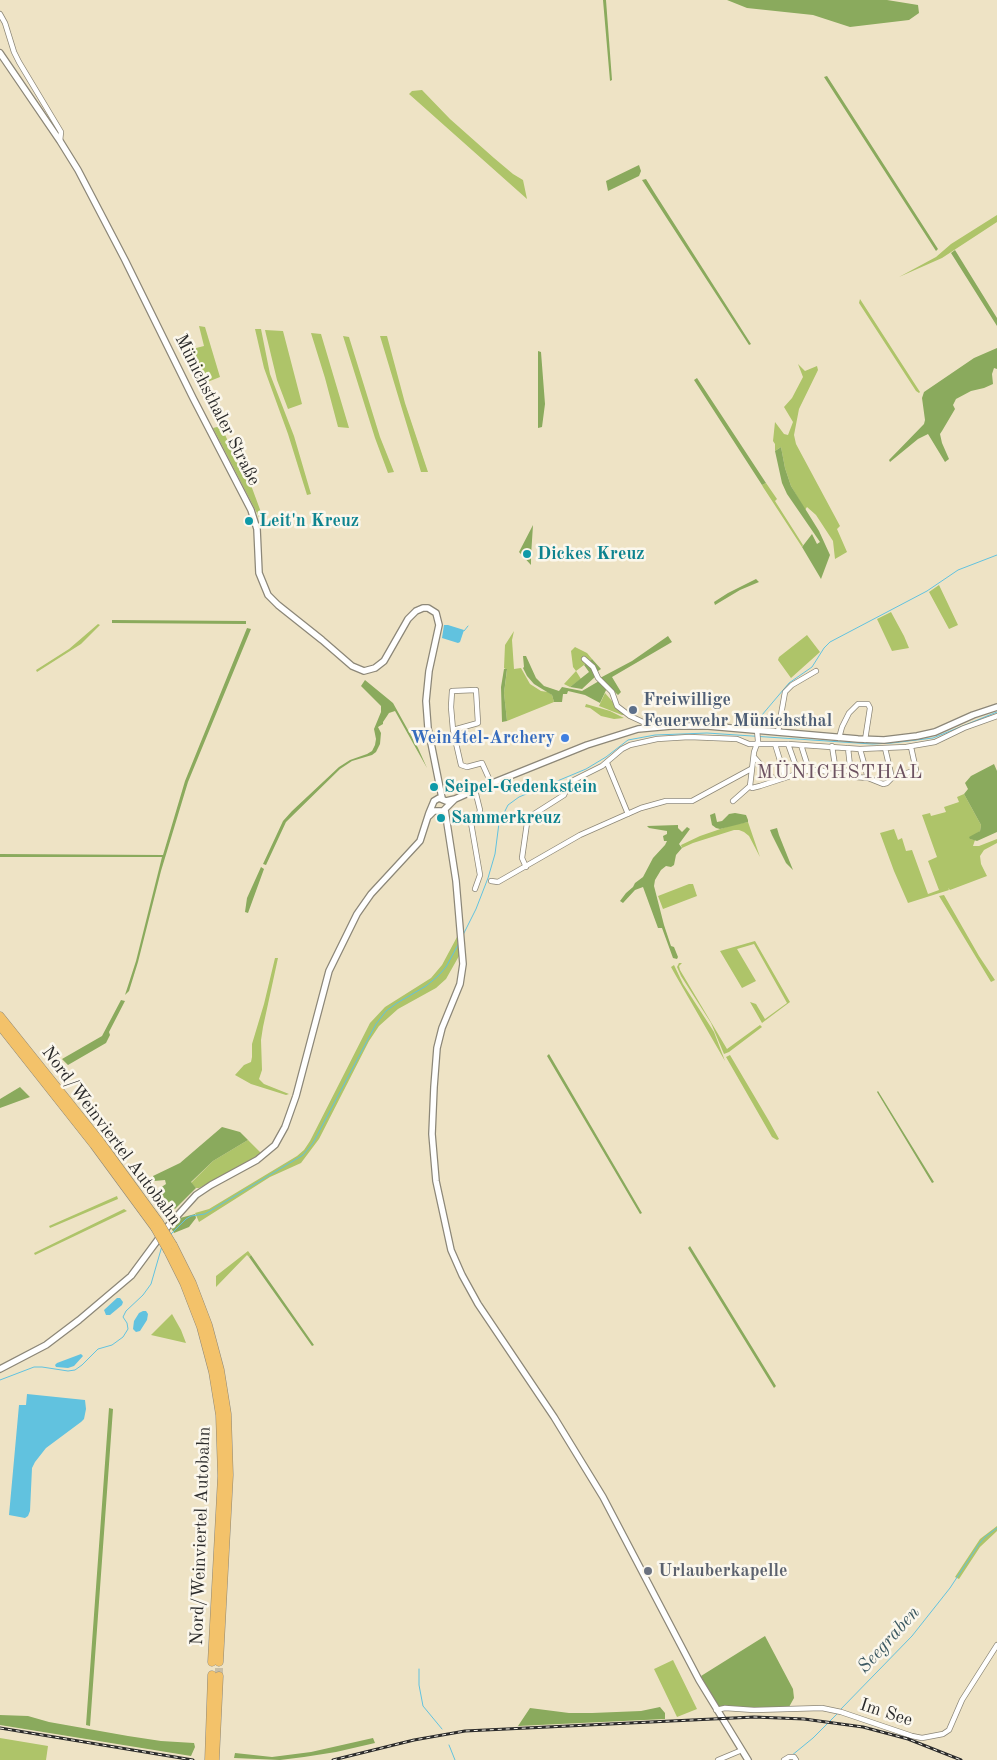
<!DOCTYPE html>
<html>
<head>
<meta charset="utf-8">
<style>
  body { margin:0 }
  canvas { display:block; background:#eee3c5 }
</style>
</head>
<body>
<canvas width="997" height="1760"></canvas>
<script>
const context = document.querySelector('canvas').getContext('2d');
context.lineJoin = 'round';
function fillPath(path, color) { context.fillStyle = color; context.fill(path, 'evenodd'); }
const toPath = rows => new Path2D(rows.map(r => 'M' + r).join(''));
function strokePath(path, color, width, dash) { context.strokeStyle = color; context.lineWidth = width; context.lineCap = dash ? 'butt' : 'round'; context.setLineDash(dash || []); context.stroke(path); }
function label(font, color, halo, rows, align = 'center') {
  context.font = font + ' "Old Standard TT",serif'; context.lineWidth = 5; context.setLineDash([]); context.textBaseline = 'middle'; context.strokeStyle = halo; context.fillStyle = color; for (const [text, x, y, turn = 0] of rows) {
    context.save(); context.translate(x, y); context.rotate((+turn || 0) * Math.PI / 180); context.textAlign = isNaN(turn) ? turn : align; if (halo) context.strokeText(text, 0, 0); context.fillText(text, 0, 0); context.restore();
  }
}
const green = toPath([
  [422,90,450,119,494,158,513,174,523,180,527,199,409,94,412,91],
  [997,215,997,222,942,258,899,277,936,257,951,244],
  [860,299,920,392,919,393,916,391,859,303],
  [199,326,205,327,220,377,205,383,192,349,204,346],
  [255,329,261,329,270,374,294,436,311,494,307,495,288,434,264,368],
  [265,330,283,331,302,404,288,409,277,380],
  [311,333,321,334,349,428,338,427,325,378],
  [343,336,349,337,380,437,394,472,388,473,375,438],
  [380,336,387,336,405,403,428,472,421,472],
  [798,364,805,371,817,366,818,370,799,409,794,435,796,444,840,526,837,529,847,552,835,559,833,541,816,515,807,507,805,510,791,486,785,468,781,447,775,451,775,444,773,441,775,422,784,434,788,435,793,422,784,407,792,398,803,377],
  [221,426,243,474,246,473,248,477,262,515,259,517,213,428],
  [766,483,777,499,775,501,803,545,802,547,763,487,762,485],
  [939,585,958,625,949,629,929,592],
  [891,612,904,636,909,648,892,651,877,619],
  [98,624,100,625,81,644,37,672,36,670,69,649],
  [514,631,512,640,514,669,521,668,530,684,541,691,548,692,552,695,554,702,507,721,504,693,507,670,504,668,505,645],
  [807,635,820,652,791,678,778,660,779,657],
  [575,647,587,653,592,659,576,671,581,679,570,687,564,684,576,671,573,667,571,651],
  [605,693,619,709,627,715,622,715,599,706],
  [586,704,610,711,624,718,614,719,601,716,590,708,585,707],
  [964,794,981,825,980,831,970,839,975,840,973,846,979,846,997,839,997,843,984,850,980,856,981,864,987,876,950,890,948,888,949,890,908,903,894,871,880,833,894,829,898,840,902,838,906,851,912,850,928,894,939,890,928,861,937,857,922,815,930,813,931,816,946,812,944,807,959,802,957,797],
  [748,822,760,857,749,836,744,832,739,830,734,830,693,843,682,848,681,845,700,836,732,825],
  [689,884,693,884,697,896,663,909,658,896],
  [944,895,979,956,995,980,991,982,939,896],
  [457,937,459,956,446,979,436,988,398,1009,379,1026,369,1041,319,1139,301,1163,270,1177,199,1222,195,1213,209,1209,297,1156,304,1150,310,1141,370,1023,385,1007,431,978,442,965],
  [755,941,790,1002,762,1023,750,1002,756,1004,765,1019,787,1003,754,944,737,949,756,981,742,988,720,951],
  [275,958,278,958,263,1027,261,1040,262,1070,259,1079,264,1084,289,1094,286,1095,251,1084,235,1075,244,1065,251,1062,252,1057,252,1044,264,1004],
  [679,963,682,963,679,966,680,970,727,1049,760,1025,762,1027,729,1052,724,1054,711,1023,681,976,677,967],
  [674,965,683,984,714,1032,725,1061,676,976,671,967],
  [730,1055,769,1121,779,1139,777,1140,772,1137,730,1064,726,1057],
  [248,1140,261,1153,254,1159,199,1188,196,1188,191,1183,213,1161],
  [117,1196,118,1199,50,1228,49,1226],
  [124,1209,127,1211,35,1255,34,1253],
  [248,1251,251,1255,249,1257,247,1255,216,1287,216,1276],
  [172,1314,181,1330,186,1343,151,1335],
  [997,1526,997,1531,980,1547,959,1579,955,1577,980,1539],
  [673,1660,697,1709,677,1717,654,1669],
  [0,1738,48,1746,46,1760,0,1760]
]);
const forest = toPath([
  [603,0,606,0,612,80,610,81],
  [727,0,887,0,918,5,919,13,909,20,850,27,813,15,747,8],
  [827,76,938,249,936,251,824,77],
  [639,165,641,171,639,176,608,191,606,181],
  [646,179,654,192,751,344,749,345,642,180],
  [955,250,997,318,997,326,951,253],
  [997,348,997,369,994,368,992,374,993,384,984,388,971,391,956,399,953,405,955,409,942,431,940,434,942,443,949,459,945,462,928,434,918,439,890,462,889,460,924,424,925,420,922,398,924,392,974,358],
  [538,351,541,352,545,404,542,427,538,428],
  [697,378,766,483,762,485,694,380],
  [781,447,785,468,791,486,819,531,830,555,821,579,802,547,812,534,817,544,820,542,787,494,782,483,775,451],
  [533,525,531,556,531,565,519,552],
  [756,579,759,582,740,590,715,605,714,602,728,593],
  [112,620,246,621,246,624,112,623],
  [247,628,251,629,188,782,161,871,138,962,129,991,125,995,136,961,162,857,0,857,0,854,163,855,185,781],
  [668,636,672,642,612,677,621,692,618,695,600,678,632,661],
  [523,656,526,656,536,678,544,686,559,691,562,687,582,691,599,681,607,688,600,703,585,695,568,691,567,694,563,694,562,702,554,702,552,695,534,684,527,676,523,668,524,667],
  [592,659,601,669,595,673,596,676,582,689,570,687,589,672,584,665],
  [504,669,507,669,504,693,507,721,502,722,501,687],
  [365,680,393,703,418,748,427,768,395,711,389,713,383,722,383,724,378,727,381,733,380,744,376,752,372,755,352,761,340,769,286,822,266,865,263,864,283,821,292,811,339,767,350,760,367,754,372,751,375,745,376,739,374,729,381,712,381,706,361,686],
  [994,764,997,771,997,832,977,841,970,839,969,837,980,831,981,825,964,794,968,789,965,783,971,776],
  [715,813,717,822,722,821,729,814,735,813,746,815,748,820,748,822,720,829,716,828,712,825,710,815],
  [678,825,678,828,682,832,687,827,690,829,679,844,682,848,676,855,674,865,671,867,666,866,661,870,655,880,654,886,664,925,671,946,674,947,678,957,677,959,673,958,662,928,658,928,643,887,635,890,623,903,620,901,626,893,633,887,635,883,643,877,653,858,665,845,667,841,664,841,663,836,667,834,667,831,649,828,647,826],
  [777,828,779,835,793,870,786,863,772,835,770,830],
  [261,867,264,869,248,913,245,912,247,898],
  [121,1000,125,1001,109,1032,110,1035,106,1043,68,1065,62,1059,102,1036],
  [549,1054,642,1213,640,1214,547,1056],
  [20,1087,30,1097,0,1108,0,1099],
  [878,1091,934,1182,932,1183,877,1092],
  [222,1127,240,1132,248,1140,213,1161,191,1182,196,1188,175,1209,157,1190,166,1184,165,1180,154,1181,153,1176,180,1163],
  [195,1214,196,1218,189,1227,174,1233,171,1228,180,1218],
  [690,1246,776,1386,774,1388,688,1248],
  [251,1255,314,1345,312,1346,249,1257],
  [109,1408,113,1409,90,1726,86,1725],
  [765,1636,793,1689,794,1698,789,1707,717,1707,701,1676],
  [660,1707,665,1713,665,1719,518,1726,530,1708,569,1713,592,1713,641,1711],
  [0,1715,28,1716,49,1722,128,1736,161,1741,194,1743,195,1747,191,1756,0,1725],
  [373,1738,375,1743,336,1752,304,1757,280,1760,234,1758,235,1753,272,1757,311,1752]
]);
const water = toPath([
  [444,625,448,625,464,630,460,642,458,643,442,638],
  [117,1298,120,1298,123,1302,122,1305,110,1315,106,1315,104,1310],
  [143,1311,146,1311,148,1314,147,1320,140,1331,136,1332,133,1329,134,1321,139,1313],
  [81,1354,83,1356,74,1366,68,1368,56,1367,55,1365,57,1363],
  [27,1394,85,1400,86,1409,84,1419,81,1422,46,1448,35,1462,32,1468,30,1511,28,1516,25,1518,9,1515,19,1405,26,1405]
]);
const stream = toPath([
  [464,631,468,626],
  [751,728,789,683,812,667,824,648,830,642,927,591,958,570,997,555],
  [463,935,476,909,488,878,495,854,499,823,508,805,519,797,586,769,606,757,628,740,655,735,707,733,872,744,892,743,933,738,997,712],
  [170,1235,186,1219,191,1216,205,1214,303,1155,313,1143,376,1024,386,1011,397,1003,426,986,438,976,446,967,459,943],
  [0,1380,34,1367,42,1367,68,1371,75,1370,82,1365,98,1349,112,1345,123,1337,128,1329,127,1323,123,1317,126,1311,143,1295,151,1284,162,1246],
  [419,1669,419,1685,423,1706,442,1729],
  [840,1710,912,1636,950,1588,979,1544,985,1537,997,1528],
  [449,1745,455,1760],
  [791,1756,813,1738,838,1713]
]);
const motorwayTunnel = toPath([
  [219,1676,219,1662]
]);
const minor = toPath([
  [0,14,5,23,14,52,19,62,61,132,60,141],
  [584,659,593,667,598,678,612,692,617,706,630,716,643,722,647,728],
  [453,730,478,723,476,690,452,691,451,707,453,730,461,765,467,767,482,763,491,783],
  [778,732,785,692,792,685,816,671],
  [839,738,842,727,849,713,858,704,868,704,870,708,865,740],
  [775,744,785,777],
  [788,744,798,772],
  [801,745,809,770],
  [848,748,850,766,855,777,868,778,883,784,887,783,892,778,916,770,911,747],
  [885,748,892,778],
  [860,749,868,778],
  [754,757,775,781],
  [607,763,628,814],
  [836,772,851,770],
  [750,786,752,788,760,786,809,770,821,770,831,774,836,772,832,746],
  [750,786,754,752,758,741,757,730],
  [733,801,750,786],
  [526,867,522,858,527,823,531,816,564,795,570,782,602,766,622,749,630,745,657,739,689,737,737,739,749,744,788,744,860,749,906,747,935,742,964,728,997,716],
  [491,881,498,882,580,835,641,808,666,801,692,801,751,769],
  [475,889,480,875,470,817,479,814,480,810,475,790],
  [716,1710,725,1708,754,1710,822,1708,841,1712,912,1736,922,1738,943,1734,949,1730,962,1700,997,1645],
  [718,1760,742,1750],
  [784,1760,789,1757,794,1757,796,1760]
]);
const tertiary = toPath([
  [0,53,60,141,78,170,125,260,193,398,251,510,257,529,259,573,268,595,278,605,322,640,352,666,364,671,375,668,384,661,408,619,416,611,423,608,428,608,436,613,439,625,429,671,426,701,428,728,442,798],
  [445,810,456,881,463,964,460,984,442,1028,437,1048,434,1087,432,1134,436,1181,451,1250,462,1275,478,1304,554,1417,603,1497,699,1680,748,1760],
  [429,816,434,811,443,811,455,799,475,790,587,745,638,729,671,726,708,726,858,739,884,740,917,736,935,732,973,715,997,707],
  [0,1369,46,1345,79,1320,131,1276,168,1226,196,1195,211,1185,257,1160,275,1145,285,1127,296,1096,329,971,357,914,371,894,420,841,429,813,434,801,439,798,446,801,455,799]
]);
const motorway = toPath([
  [0,1016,100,1141,159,1222],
  [0,1026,94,1145,155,1228],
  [173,1245,192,1283,208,1325,220,1370,227,1414,229,1475,219,1662],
  [168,1251,184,1283,201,1327,213,1372,220,1415,222,1476,212,1662],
  [209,1760,212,1675],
  [215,1760,219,1676]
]);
const rail = toPath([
  [0,1728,193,1760],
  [333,1760,414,1740,465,1731,754,1717,804,1719,863,1727,908,1739,961,1760]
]);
const motorwayBridge = toPath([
  [159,1222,173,1245],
  [155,1228,168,1251]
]);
const markers = [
  [249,521,5,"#0f9aa8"],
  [527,554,5,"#0f9aa8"],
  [633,710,5,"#5c6f8a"],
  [565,738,5,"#3f7fe0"],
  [434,787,5,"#0f9aa8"],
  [441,818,5,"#0f9aa8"],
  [648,1571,5,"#6b7280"]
];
const streetNames = [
  ["Münichsthaler Straße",217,410,63],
  ["Nord/Weinviertel Autobahn",111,1136,53],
  ["Nord/Weinviertel Autobahn",201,1536,-88],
  ["Im See",886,1713,18]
];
const cultureNames = [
  ["Leit'n Kreuz",259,521],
  ["Dickes Kreuz",537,554],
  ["Seipel-Gedenkstein",444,787],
  ["Sammerkreuz",451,818]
];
const serviceNames = [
  ["Freiwillige",643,700],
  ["Feuerwehr Münichsthal",643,721]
];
const shopNames = [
  ["Wein4tel-Archery",555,738]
];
const worshipNames = [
  ["Urlauberkapelle",658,1571]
];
const waterNames = [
  ["Seegraben",889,1640,-48]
];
const quarterNames = [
  ["MÜNICHSTHAL",840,773]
];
fillPath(green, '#aec469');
fillPath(forest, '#8aaa5d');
fillPath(water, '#61c2df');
strokePath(stream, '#61c2df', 1);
strokePath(motorwayTunnel, '#c7bea6', 8, [8, 4]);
strokePath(minor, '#8c8778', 6);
strokePath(tertiary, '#8c8778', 8);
strokePath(motorway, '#8c8778', 9);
strokePath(minor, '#fff', 4.5);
strokePath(tertiary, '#fff', 5.5);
strokePath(motorway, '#f3c26a', 8);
strokePath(rail, '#2b2b2b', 3);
strokePath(rail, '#fbf7ec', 1, [4]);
strokePath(motorwayBridge, '#8c8778', 9, []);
strokePath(motorwayBridge, '#f3c26a', 8);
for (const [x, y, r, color] of markers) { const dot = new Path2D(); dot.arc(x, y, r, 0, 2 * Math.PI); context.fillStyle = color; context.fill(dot); strokePath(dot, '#fbf7ec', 2); }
label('18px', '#2b2b2b', '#fbf7ec', streetNames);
label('bold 18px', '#0d838f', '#fbf7ec', cultureNames, 'left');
label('bold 18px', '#4e5e75', '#fbf7ec', serviceNames, 'left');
label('bold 18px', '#366cbe', '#fbf7ec', shopNames, 'right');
label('bold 18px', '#5b616d', '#fbf7ec', worshipNames, 'left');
label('italic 19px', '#3b5861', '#fbf7ec', waterNames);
context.letterSpacing = '1px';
label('20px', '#6c5261', '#fbf7ec', quarterNames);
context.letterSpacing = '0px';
</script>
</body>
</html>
